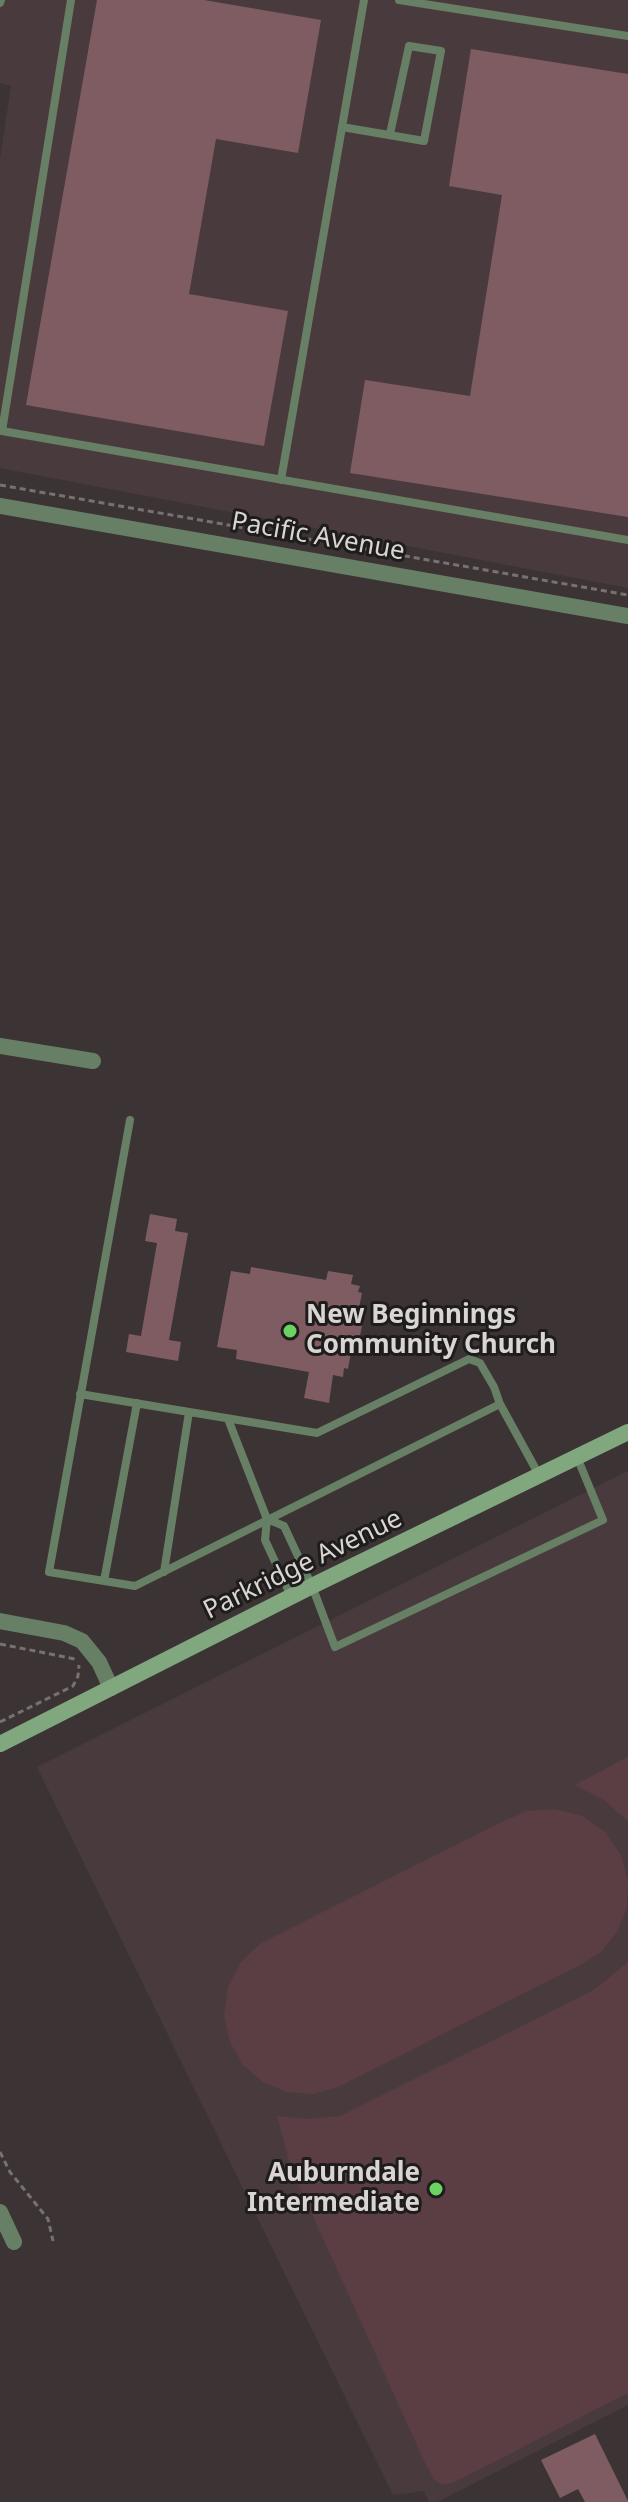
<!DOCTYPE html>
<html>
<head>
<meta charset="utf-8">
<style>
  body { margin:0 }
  canvas { display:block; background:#3b3334 }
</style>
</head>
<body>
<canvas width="628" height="2502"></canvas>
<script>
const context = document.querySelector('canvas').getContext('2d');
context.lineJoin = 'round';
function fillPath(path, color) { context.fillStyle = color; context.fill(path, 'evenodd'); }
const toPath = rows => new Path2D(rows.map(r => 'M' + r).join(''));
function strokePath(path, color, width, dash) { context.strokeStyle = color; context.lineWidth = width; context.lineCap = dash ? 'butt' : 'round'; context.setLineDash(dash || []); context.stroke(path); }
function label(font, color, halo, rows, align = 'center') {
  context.font = font + ' "Noto Sans",sans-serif'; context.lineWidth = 6; context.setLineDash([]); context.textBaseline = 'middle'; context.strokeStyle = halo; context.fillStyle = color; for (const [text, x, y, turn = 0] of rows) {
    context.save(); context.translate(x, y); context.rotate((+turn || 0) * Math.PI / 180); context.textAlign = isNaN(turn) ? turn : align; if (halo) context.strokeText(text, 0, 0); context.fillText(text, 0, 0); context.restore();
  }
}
const built = toPath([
  [0,0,628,0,628,588,0,468,0,160,11,86,0,83],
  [628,1471,628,2405,437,2502,429,2502,424,2491,393,2495,37,1767]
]);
const green = toPath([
  [628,1757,628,1821,604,1800,575,1785],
  [555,1809,582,1816,605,1832,621,1855,628,1881,627,1908,617,1932,600,1953,578,1966,338,2087,313,2094,287,2092,263,2082,243,2065,230,2042,224,2015,228,1987,241,1962,261,1943,502,1822,527,1811],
  [628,1962,628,2393,455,2482,442,2485,434,2479,426,2465,291,2168,277,2116,308,2119,340,2116,594,1990]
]);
const building = toPath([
  [97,0,204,0,321,20,298,153,216,139,189,294,288,311,264,446,26,405],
  [471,49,628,74,628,517,350,473,365,380,470,396,502,195,449,186],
  [150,1214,177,1219,175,1231,188,1233,169,1340,181,1342,178,1361,126,1352,129,1334,141,1336,157,1243,145,1241],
  [251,1267,326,1280,328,1271,353,1275,351,1284,360,1286,358,1292,362,1293,358,1313,364,1314,357,1353,351,1352,348,1369,344,1368,343,1377,333,1375,329,1403,304,1398,309,1372,236,1359,237,1350,217,1347,231,1271,250,1274],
  [595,2434,628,2501,628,2502,585,2502,578,2489,560,2498,541,2460]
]);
const path = toPath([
  [0,485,628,595],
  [0,1644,75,1659],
  [0,1722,73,1686,78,1676,79,1665],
  [0,2152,10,2172,48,2219,53,2241]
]);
const lane = toPath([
  [71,0,2,431,628,540],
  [399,0,628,36],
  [0,3,1,0],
  [342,127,424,141,441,51,409,46,390,134],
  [281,480,364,0],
  [80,1394,317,1433,469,1359,480,1363,494,1387,500,1404,135,1586,49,1572,130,1120],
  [500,1404,539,1475],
  [228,1419,267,1519,265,1540,291,1596],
  [267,1519,284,1526,312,1586,335,1647,603,1520,577,1457],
  [164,1572,189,1412],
  [104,1581,137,1403]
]);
const street = toPath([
  [0,506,628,616],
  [0,1046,93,1061],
  [0,1621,64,1633,82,1641,99,1662,111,1688],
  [0,2212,14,2242]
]);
const secondary = toPath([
  [0,1744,312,1586,628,1432]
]);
const markers = [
  [290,1331,8,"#6ad363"],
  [436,2189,8,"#6ad363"]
];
const streetNames = [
  ["Pacific Avenue",318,537,10],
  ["Parkridge Avenue",303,1565,-26]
];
const poiNames = [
  ["New Beginnings",306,1316],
  ["Community Church",306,1346],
  ["Auburndale",420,2174,"right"],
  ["Intermediate",420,2204,"right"]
];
fillPath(built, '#493b3d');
fillPath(green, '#5a3e43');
fillPath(building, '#7f5c62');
strokePath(path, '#787172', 3, [6, 4]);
strokePath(lane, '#677f64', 8);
strokePath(street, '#677f64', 16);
strokePath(secondary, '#81a77e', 16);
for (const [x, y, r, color] of markers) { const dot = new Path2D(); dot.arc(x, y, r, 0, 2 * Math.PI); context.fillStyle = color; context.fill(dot); strokePath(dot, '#1f1c1c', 3); }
label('26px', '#dad5d5', '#1f1c1c', streetNames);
label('bold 26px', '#dad5d5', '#1f1c1c', poiNames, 'left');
</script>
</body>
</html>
